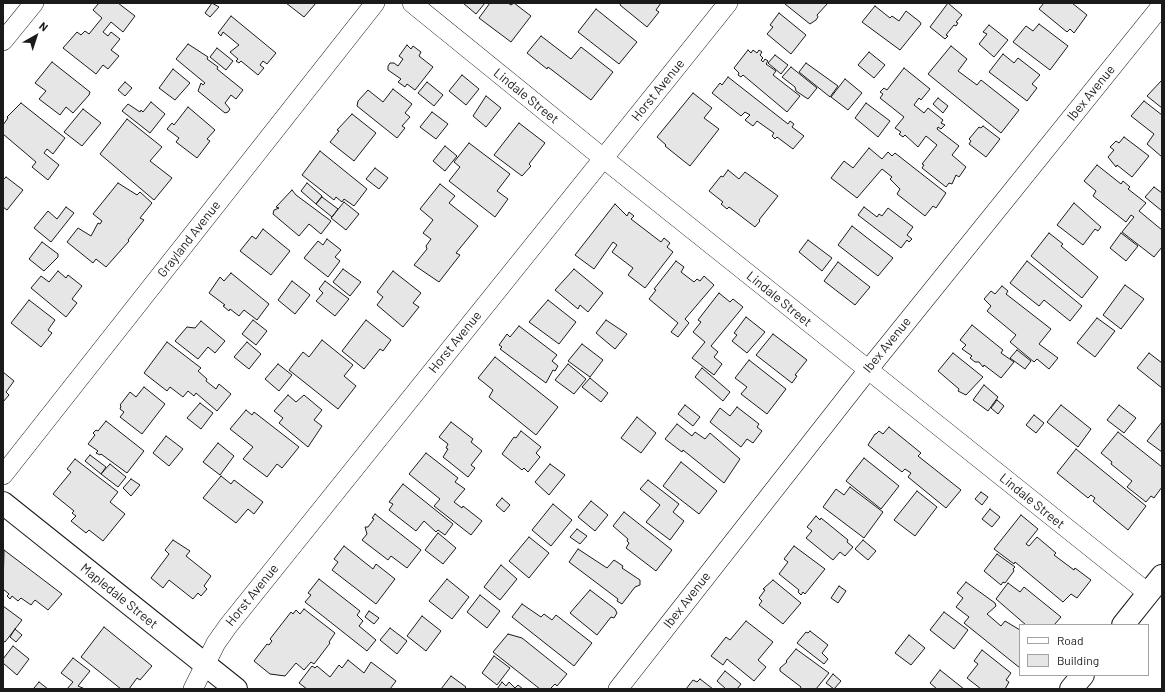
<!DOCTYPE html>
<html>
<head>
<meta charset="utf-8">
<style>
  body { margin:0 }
  #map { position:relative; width:1165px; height:692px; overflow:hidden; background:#fff; font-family:Barlow,sans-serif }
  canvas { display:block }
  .frame { position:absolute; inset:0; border:4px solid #1a1a1a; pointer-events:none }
  .legend { position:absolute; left:1019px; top:624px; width:130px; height:52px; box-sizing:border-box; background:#fff; border:1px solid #a3a3a3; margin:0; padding:5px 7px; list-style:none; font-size:12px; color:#1a1a1a }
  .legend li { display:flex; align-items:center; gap:8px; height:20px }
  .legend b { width:20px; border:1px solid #a3a3a3 }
  .north { position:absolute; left:16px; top:16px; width:40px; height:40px; -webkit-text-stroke:3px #fff; paint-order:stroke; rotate:39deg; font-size:11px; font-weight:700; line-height:16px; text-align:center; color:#1a1a1a }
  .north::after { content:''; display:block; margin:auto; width:14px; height:18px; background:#1a1a1a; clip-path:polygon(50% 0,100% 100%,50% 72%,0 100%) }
</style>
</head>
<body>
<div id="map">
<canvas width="1165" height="692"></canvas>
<div class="frame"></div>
<ul class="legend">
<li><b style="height:5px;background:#fff"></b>Road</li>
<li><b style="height:11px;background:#e6e6e6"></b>Building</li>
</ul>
<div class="north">N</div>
</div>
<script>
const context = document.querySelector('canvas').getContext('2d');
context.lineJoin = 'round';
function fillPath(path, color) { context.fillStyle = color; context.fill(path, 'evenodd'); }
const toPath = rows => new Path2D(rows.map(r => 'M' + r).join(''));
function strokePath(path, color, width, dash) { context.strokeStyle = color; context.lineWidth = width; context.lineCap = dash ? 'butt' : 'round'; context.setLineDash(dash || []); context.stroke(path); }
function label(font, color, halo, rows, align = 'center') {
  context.font = font + ' Barlow,sans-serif'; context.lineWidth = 3; context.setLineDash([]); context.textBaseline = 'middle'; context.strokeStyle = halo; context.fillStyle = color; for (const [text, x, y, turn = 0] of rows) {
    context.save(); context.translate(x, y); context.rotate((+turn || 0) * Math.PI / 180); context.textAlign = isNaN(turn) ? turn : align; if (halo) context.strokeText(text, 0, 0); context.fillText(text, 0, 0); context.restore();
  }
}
const building = toPath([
  [99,3,118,3,135,16,123,32,111,22,103,32,108,36,111,32,120,39,111,50,119,56,108,69,103,65,96,74,63,48,77,32,81,35,85,31,89,34,102,18,93,10,99,3],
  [212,3,219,7,210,17,205,13,212,3],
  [286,3,316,3,304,17,286,3],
  [463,3,485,3,476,14,463,3],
  [490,3,508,3,511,5,514,3,531,16,511,42,479,18,490,3],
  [621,3,661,3,656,10,659,12,647,27,620,5,621,3],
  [787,3,828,3,817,15,818,17,816,20,810,24,785,4,787,3],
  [948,3,962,15,956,22,958,23,956,26,954,25,946,35,948,36,945,39,930,27,948,3],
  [1044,3,1072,3,1087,15,1074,33,1070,29,1067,32,1039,9,1044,3],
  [875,6,890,18,892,16,899,21,906,11,920,22,921,24,900,50,862,22,875,6],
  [596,9,637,42,619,64,578,32,596,9],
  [779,13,806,35,791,54,767,34,773,27,770,25,779,13],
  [231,16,276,53,267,64,263,61,260,65,264,68,258,75,241,61,239,63,236,61,238,59,230,52,239,45,223,32,221,36,218,33,231,16],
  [1039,24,1068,46,1050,70,1013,42,1026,26,1033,31,1039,24],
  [989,25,1008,40,994,57,979,44,987,34,983,32,989,25],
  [541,36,571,59,581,47,613,72,591,100,548,67,547,69,527,53,541,36],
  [188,44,208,57,207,59,218,67,217,69,243,90,236,99,231,95,225,103,230,109,228,112,225,113,198,91,201,83,203,85,205,83,176,59,188,44],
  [407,45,411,49,413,46,421,52,419,56,433,67,415,90,407,84,405,87,398,82,401,79,388,70,388,66,390,63,394,63,398,66,403,59,399,56,407,45],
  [951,46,967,59,958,71,977,85,981,80,1019,110,1001,133,928,74,951,46],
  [217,48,233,61,226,70,210,57,217,48],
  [748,50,751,53,753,50,757,53,759,50,762,52,760,55,763,58,761,60,763,62,765,59,768,61,766,64,776,71,773,75,800,96,787,112,743,75,741,77,738,75,739,73,734,68,748,50],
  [869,52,885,65,874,78,858,65,869,52],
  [1003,54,1014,63,1018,58,1040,75,1032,84,1037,88,1027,101,989,72,1003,54],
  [775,55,788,65,781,74,768,63,775,55],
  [52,62,90,92,89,95,73,113,66,107,60,115,39,99,46,91,35,83,52,62],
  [806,63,838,86,830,97,799,72,806,63],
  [791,67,817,88,808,99,796,91,795,87,782,77,791,67],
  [904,68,930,89,921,100,919,98,914,105,924,113,928,108,943,120,941,123,945,125,941,129,938,127,937,129,959,146,952,155,966,167,959,177,956,175,952,184,949,183,946,187,922,168,924,165,922,164,937,145,926,136,918,147,905,135,903,137,899,134,901,132,895,128,904,117,880,98,883,94,880,92,884,88,887,90,904,68],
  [173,69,190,83,175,100,159,88,173,69],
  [462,75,479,89,466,105,449,91,462,75],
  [728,77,788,124,790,121,794,124,792,127,804,136,793,149,777,137,775,139,772,136,774,133,757,121,753,126,745,120,750,115,745,112,741,116,712,93,720,83,722,85,728,77],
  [845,79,862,93,848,110,831,97,845,79],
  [1162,80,1162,108,1147,96,1162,80],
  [125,82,132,88,125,96,118,90,125,82],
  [427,82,443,95,434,106,418,93,427,82],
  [393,89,412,104,405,113,410,117,402,126,405,128,397,138,357,106,358,101,368,90,383,102,393,89],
  [693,93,712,108,704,118,719,129,690,166,665,146,666,145,657,137,693,93],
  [486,96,501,108,486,127,473,116,486,96],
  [938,98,948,106,943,113,933,104,938,98],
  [1144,101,1162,115,1162,157,1147,144,1154,134,1131,116,1144,101],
  [151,102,165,114,150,133,122,111,128,104,140,112,141,110,143,112,151,102],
  [21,103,65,138,53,154,47,149,44,153,59,165,48,180,32,167,36,162,3,134,3,125,8,118,7,117,21,103],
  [866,103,890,121,878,137,855,118,866,103],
  [188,107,215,130,207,139,210,141,197,158,176,142,179,138,167,129,172,123,174,125,188,107],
  [83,109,101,123,82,146,64,132,83,109],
  [432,112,448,124,436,139,420,127,432,112],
  [352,114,376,133,354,161,330,142,339,131,337,130,352,114],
  [127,119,162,147,150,161,172,178,154,200,100,154,127,119],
  [519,123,545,143,529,164,531,166,522,176,494,155,519,123],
  [983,126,1000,139,986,157,969,144,971,141,969,139,979,127,981,128,983,126],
  [1124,137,1149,156,1132,177,1117,165,1116,167,1108,157,1114,150,1110,147,1116,141,1119,143,1124,137],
  [469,143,510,174,497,191,508,199,495,217,449,181,460,167,454,162,469,143],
  [445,146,457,156,445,171,433,161,445,146],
  [869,148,882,159,888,152,892,156,895,153,946,193,936,208,933,206,925,216,897,194,900,189,890,179,892,177,882,169,857,198,831,178,844,161,853,168,869,148],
  [320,151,367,189,354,206,344,199,342,202,336,197,334,200,302,175,320,151],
  [1097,165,1121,184,1123,181,1130,187,1128,189,1146,203,1139,211,1162,230,1162,247,1154,257,1122,232,1134,217,1131,215,1126,222,1093,196,1096,191,1084,181,1097,165],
  [375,168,388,178,379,189,366,179,375,168],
  [728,170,739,179,745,172,778,196,759,220,760,221,755,227,729,207,727,209,721,204,723,202,709,191,721,176,723,177,728,170],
  [6,177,23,190,7,210,3,207,3,180,6,177],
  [118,183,137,195,140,192,152,203,140,218,144,220,128,240,129,241,106,267,96,259,93,263,67,242,78,228,91,236,98,223,100,224,102,221,93,214,118,183],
  [307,183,322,196,316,204,301,191,307,183],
  [440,184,455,196,449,203,478,226,456,253,460,255,439,282,414,265,427,249,426,246,431,239,423,233,433,220,420,209,440,184],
  [1154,187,1162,193,1162,211,1145,197,1154,187],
  [292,190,296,195,331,221,321,234,309,224,299,236,273,214,274,210,279,208,276,207,292,190],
  [322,197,338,209,332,217,316,204,322,197],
  [344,202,359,214,346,230,331,218,344,202],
  [1074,203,1101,227,1098,231,1095,229,1083,245,1057,225,1074,203],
  [615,204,627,216,629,212,634,216,631,219,661,242,664,238,670,243,667,247,673,252,645,288,628,275,633,268,612,252,617,245,613,242,594,269,575,255,615,204],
  [66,207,74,213,51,242,34,228,48,211,57,219,66,207],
  [864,207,877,217,879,214,882,216,888,208,913,227,907,235,912,239,909,242,907,240,901,248,858,215,864,207],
  [852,226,893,258,878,276,838,245,852,226],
  [263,229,290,251,271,275,240,251,252,236,256,239,263,229],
  [1049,233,1063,244,1061,246,1098,277,1082,298,1031,256,1049,233],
  [1121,233,1138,246,1126,261,1110,248,1121,233],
  [327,239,341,250,335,257,340,261,328,277,304,258,318,241,323,245,327,239],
  [808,240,832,258,822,271,799,252,808,240],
  [42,242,58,254,58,257,44,271,29,259,42,242],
  [676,261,684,267,681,272,694,282,697,279,700,281,704,276,714,285,685,319,689,323,678,337,671,332,678,323,649,299,656,290,654,289,676,261],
  [1027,261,1082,306,1070,321,1044,300,1039,306,1010,283,1027,261],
  [838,262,870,287,855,305,824,281,838,262],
  [343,269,361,282,350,296,333,282,343,269],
  [574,269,603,293,588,312,580,305,578,309,555,290,574,269],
  [58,271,66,278,68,275,82,286,72,299,77,303,66,317,31,288,41,276,49,282,58,271],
  [393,271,421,293,413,303,419,307,403,327,377,305,383,297,377,292,393,271],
  [231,273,269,304,257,320,244,310,239,316,230,309,229,311,223,306,225,305,209,293,220,277,224,281,231,273],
  [292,281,310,295,295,314,278,300,292,281],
  [325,281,349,299,335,316,316,301,323,293,319,289,325,281],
  [1125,285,1144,299,1121,329,1103,315,1125,285],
  [1002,286,1008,291,1006,294,1051,329,1039,344,1058,358,1049,369,1037,359,1034,362,1010,342,1016,335,987,311,991,306,984,299,991,291,995,294,1002,286],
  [719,293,730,302,733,299,743,307,711,346,718,352,714,357,722,364,714,375,692,358,705,342,693,332,701,322,698,320,719,293],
  [29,300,55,320,48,330,52,333,41,347,11,323,29,300],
  [548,300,576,322,559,344,529,322,548,300],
  [746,317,765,332,747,353,732,341,737,335,734,333,746,317],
  [1097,318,1115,331,1095,357,1077,343,1097,318],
  [253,320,267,331,256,345,242,334,253,320],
  [366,320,391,340,383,351,380,349,364,369,342,351,366,320],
  [606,320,627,334,615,349,596,333,606,320],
  [201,321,225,341,215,353,208,347,198,359,175,341,187,327,195,328,201,321],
  [972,325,1003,350,1001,353,1014,362,1001,378,984,365,983,367,979,362,975,362,970,358,972,356,962,349,966,345,960,340,972,325],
  [519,326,557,355,552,361,558,366,555,371,553,370,546,383,500,349,502,347,499,345,507,334,510,337,519,326],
  [773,334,807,360,795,375,797,376,792,383,756,355,773,334],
  [322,340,353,365,344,376,356,386,338,409,289,370,303,352,309,357,322,340],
  [167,342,201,368,198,371,207,379,206,381,216,389,219,384,231,394,217,411,196,393,194,396,188,391,183,397,170,387,167,391,144,373,167,342],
  [247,342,261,354,249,369,234,357,247,342],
  [582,344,603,360,590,377,568,361,582,344],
  [1017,350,1031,361,1025,369,1010,358,1017,350],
  [953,353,983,377,966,395,958,391,959,389,938,371,953,353],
  [1149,353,1162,363,1162,388,1137,368,1149,353],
  [495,357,558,407,536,435,489,397,493,390,478,378,495,357],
  [749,360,786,389,767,414,741,394,747,387,735,378,749,360],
  [278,364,292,375,279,391,265,379,278,364],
  [568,364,586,379,574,394,555,380,568,364],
  [702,368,730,392,723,401,695,377,702,368],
  [3,372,14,381,6,392,9,395,3,402,3,372],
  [590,378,608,393,601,402,582,387,590,378],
  [984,385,998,397,988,411,973,400,984,385],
  [144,387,165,404,142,434,120,417,124,412,120,409,121,406,120,405,130,392,136,397,144,387],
  [288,395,296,402,304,395,322,410,314,420,322,426,308,447,279,423,283,418,274,411,288,395],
  [997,400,1004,406,998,414,991,408,997,400],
  [200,403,213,413,201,429,187,418,200,403],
  [685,405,700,417,693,426,678,414,685,405],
  [1061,405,1091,429,1078,447,1047,422,1061,405],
  [1119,405,1136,418,1124,433,1107,420,1119,405],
  [737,407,759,424,757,427,762,431,753,443,747,439,741,447,710,422,720,408,730,416,737,407],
  [246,410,252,415,254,412,299,447,282,468,277,464,267,477,243,459,253,447,230,429,246,410],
  [1034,415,1044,423,1036,433,1026,425,1034,415],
  [637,417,656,433,641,453,621,438,637,417],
  [106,421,144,451,127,473,101,454,100,455,96,453,98,451,88,444,95,435,93,433,96,430,98,431,106,421],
  [451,422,473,439,471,442,482,451,471,465,475,468,468,477,443,457,448,449,446,448,448,444,439,437,451,422],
  [1162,422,1162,452,1147,441,1162,422],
  [677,424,692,436,695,432,705,439,710,433,740,459,724,483,683,450,682,452,665,439,677,424],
  [889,427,921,453,918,456,961,490,946,508,908,477,911,473,905,469,902,472,868,445,875,434,876,434,879,431,883,434,889,427],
  [521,431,541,447,536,453,540,457,528,472,524,468,522,470,502,454,514,437,516,438,521,431],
  [1118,432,1162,467,1162,487,1154,498,1151,496,1146,502,1127,487,1132,481,1111,464,1112,462,1101,453,1118,432],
  [166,436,183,449,169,466,153,453,166,436],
  [218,443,234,456,220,475,203,462,218,443],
  [1076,449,1146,506,1128,530,1093,501,1095,498,1091,495,1088,498,1057,473,1076,449],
  [426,453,458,478,455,482,465,489,454,502,462,508,463,506,482,521,471,535,434,506,440,499,409,474,426,453],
  [90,455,106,467,101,474,85,461,90,455],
  [864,458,899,486,881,509,846,481,864,458],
  [75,459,118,492,110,502,125,514,103,541,89,530,86,533,71,521,76,516,72,513,74,511,53,494,71,472,67,469,75,459],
  [681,462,717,491,699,514,663,486,681,462],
  [110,464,126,477,118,487,101,474,110,464],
  [550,464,565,475,549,495,535,482,550,464],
  [221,476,231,484,234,480,263,502,254,514,248,509,236,523,203,498,221,476],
  [131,479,140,485,131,496,123,488,131,479],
  [648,480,679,504,673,512,684,521,670,540,646,522,660,505,640,489,648,480],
  [403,484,453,524,445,535,438,530,436,532,424,521,416,531,389,510,393,504,389,502,403,484],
  [850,487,883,512,864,538,823,507,836,489,844,495,850,487],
  [917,491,937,507,915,536,894,520,917,491],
  [981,492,988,497,982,505,975,499,981,492],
  [502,498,510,505,504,512,496,505,502,498],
  [591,501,608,515,595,531,578,517,591,501],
  [553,504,572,520,551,546,532,530,553,504],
  [990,509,1000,517,992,527,982,519,990,509],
  [624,512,672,550,656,571,626,548,629,543,627,541,628,539,613,526,624,512],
  [375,514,421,550,407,568,391,556,388,560,362,540,367,534,365,527,368,527,374,519,372,518,375,514],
  [1021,515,1038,529,1026,544,1029,546,1037,537,1056,553,1054,555,1074,570,1075,568,1091,580,1077,598,1071,594,1063,602,1015,562,1014,564,994,549,1021,515],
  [816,516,820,520,821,518,848,540,847,542,853,547,845,556,840,552,833,560,806,538,812,531,807,527,816,516],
  [577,529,587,536,580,544,570,537,577,529],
  [438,533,456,548,443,564,425,550,438,533],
  [529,537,549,553,529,578,509,561,529,537],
  [173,540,190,551,186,556,211,576,204,586,207,589,201,596,198,593,193,599,169,580,163,588,151,578,169,554,165,550,173,540],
  [863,540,876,551,868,560,855,549,863,540],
  [344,546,373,569,376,564,395,579,376,604,332,570,338,562,334,559,344,546],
  [794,546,825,569,805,594,803,592,801,595,798,592,799,590,779,574,788,562,784,559,794,546],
  [578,549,607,568,614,560,623,566,622,568,640,580,640,585,635,587,622,604,617,601,618,599,569,562,578,549],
  [4,550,62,594,48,610,35,600,31,605,21,598,18,601,12,596,10,599,7,596,9,594,3,589,4,550],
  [997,554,1015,567,1013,569,1014,571,1005,583,1003,582,1001,585,984,571,997,554],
  [501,565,517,579,500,600,484,587,501,565],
  [319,579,360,611,357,615,363,621,359,626,376,640,367,651,305,602,311,595,308,593,319,579],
  [447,579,469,597,452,619,429,601,447,579],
  [773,580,801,603,783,624,759,605,762,601,759,598,765,590,763,589,773,580],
  [966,582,995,603,996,606,987,614,1001,626,1005,621,1020,630,1020,668,964,623,969,617,956,607,963,598,957,593,966,582],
  [1008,583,1020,592,1024,587,1061,617,1054,625,1026,625,996,599,1008,583],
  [839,586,846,591,838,603,831,598,839,586],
  [590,590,615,609,617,613,614,618,611,617,597,635,570,613,590,590],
  [480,595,500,611,487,628,467,612,480,595],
  [522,604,541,617,544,614,552,620,556,615,592,643,574,666,512,617,522,604],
  [3,606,22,620,5,642,3,641,3,606],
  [304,609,335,633,329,642,330,643,314,664,311,662,304,670,296,663,285,676,270,674,254,661,267,644,269,645,272,641,270,639,291,612,293,614,296,610,300,614,304,609],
  [369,611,379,618,374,624,365,617,369,611],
  [944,612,968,630,954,649,930,630,944,612],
  [422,616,441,631,426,651,407,636,422,616],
  [746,621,773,642,758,660,766,667,754,681,727,659,723,665,711,656,726,637,730,640,746,621],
  [104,627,152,666,140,680,137,678,129,689,121,689,81,657,104,627],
  [390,628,407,641,397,654,380,640,390,628],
  [15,629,22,635,16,642,10,637,15,629],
  [810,631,828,645,822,653,828,659,824,664,797,643,806,632,808,633,810,631],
  [508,634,522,638,567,674,557,686,555,684,550,689,540,689,493,652,508,634],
  [909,635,925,648,911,665,895,653,909,635],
  [13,646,29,659,17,675,3,663,3,659,13,646],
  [796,649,829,673,816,689,800,689,801,687,780,671,780,668,787,662,786,661,796,649],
  [982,650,1011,673,1006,680,1009,682,1005,689,981,689,967,678,978,664,974,661,982,650],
  [494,656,510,668,497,685,482,673,494,656],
  [73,658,90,671,78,686,85,689,67,689,73,682,61,673,73,658],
  [348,660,364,673,371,662,396,681,390,689,307,689,299,683,312,666,315,668,317,666,330,677,339,665,342,668,348,660],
  [940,670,964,689,937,689,930,683,940,670],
  [725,671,741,684,737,689,726,689,717,681,725,671],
  [833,674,841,681,834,689,826,683,833,674],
  [451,676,466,687,464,689,441,689,451,676],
  [700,679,713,689,686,689,693,680,697,682,700,679],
  [39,682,48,689,36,689,34,688,39,682],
  [502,682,506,686,509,682,515,688,518,685,523,689,497,689,502,682]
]);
const minor = toPath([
  [412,3,603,158,1148,593],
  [3,41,34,3],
  [3,475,375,3],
  [193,689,216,643,228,626,728,3],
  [618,689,868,370,1162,5]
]);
const tertiary = toPath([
  [3,503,236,689],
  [1123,625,1162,576],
  [1071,689,1083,675]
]);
const streetNames = [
  ["Horst Avenue",658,90,-51],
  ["Ibex Avenue",1091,93,-51],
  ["Lindale Street",526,96,39],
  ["Grayland Avenue",189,239,-52],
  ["Lindale Street",779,299,39],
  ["Horst Avenue",455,342,-51],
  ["Ibex Avenue",887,345,-51],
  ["Lindale Street",1032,501,39],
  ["Horst Avenue",252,595,-51],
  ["Mapledale Street",119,596,39],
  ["Ibex Avenue",687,600,-52]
];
fillPath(building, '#e6e6e6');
strokePath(building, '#1a1a1a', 1);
strokePath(minor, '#1a1a1a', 20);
strokePath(tertiary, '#1a1a1a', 24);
strokePath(minor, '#fff', 19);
strokePath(tertiary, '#fff', 22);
label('13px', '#1a1a1a', '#fff', streetNames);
</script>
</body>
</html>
